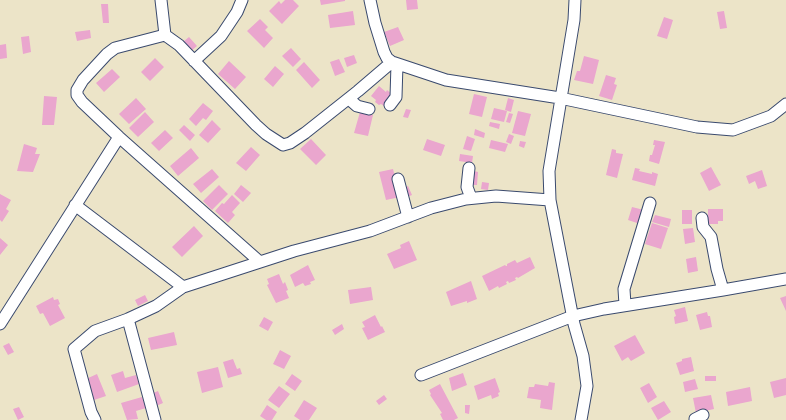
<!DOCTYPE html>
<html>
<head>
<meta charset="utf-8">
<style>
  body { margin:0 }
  canvas { display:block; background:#ece4c8 }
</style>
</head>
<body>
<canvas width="786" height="420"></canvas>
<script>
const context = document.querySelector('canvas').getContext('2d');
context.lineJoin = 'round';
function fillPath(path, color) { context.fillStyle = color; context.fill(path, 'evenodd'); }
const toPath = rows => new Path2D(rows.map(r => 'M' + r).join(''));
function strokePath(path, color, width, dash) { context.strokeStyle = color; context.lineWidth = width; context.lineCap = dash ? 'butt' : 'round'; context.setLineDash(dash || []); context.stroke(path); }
const building = toPath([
  [285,0,293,0,299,6,282,24,269,11,279,1,281,4],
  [320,0,345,0,345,1,321,5],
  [406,0,417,0,418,9,407,10],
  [101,4,108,4,109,23,103,23],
  [353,11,355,25,330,28,328,15],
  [724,11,727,28,720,29,717,12],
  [664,17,673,20,667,39,657,36],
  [260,19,268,27,265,30,273,38,264,48,247,31],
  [398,27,404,40,390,46,384,32],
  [90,30,91,38,77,41,75,32],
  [29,36,31,52,23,54,21,37],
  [189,37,197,46,191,51,183,42],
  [6,44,7,58,0,59,0,45],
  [291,48,301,59,293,67,282,56],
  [354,55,357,63,347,67,344,58],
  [584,56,599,60,593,84,574,80,577,71,580,71],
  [155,58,164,67,150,81,141,72],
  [339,59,345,72,335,76,330,62],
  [229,61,246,77,235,89,218,74],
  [304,62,320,80,312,88,296,70],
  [275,66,284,74,273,87,264,79],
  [112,69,120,77,104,92,96,83],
  [606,75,616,78,614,84,617,85,612,100,599,96],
  [379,86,386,92,387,90,393,95,384,106,381,104,379,105,375,102,376,100,371,96],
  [474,94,487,97,482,117,469,114],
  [44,96,57,97,54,125,42,125],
  [136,98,146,109,129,124,119,114],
  [508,98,514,100,511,112,505,110],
  [203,103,213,111,206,120,203,118,196,126,189,119],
  [494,108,507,111,504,122,491,119],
  [406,109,411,110,408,118,403,117],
  [518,111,531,114,525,136,512,133],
  [145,112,154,122,138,137,129,128],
  [360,112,373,115,368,136,354,133],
  [509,113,513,114,510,123,506,122],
  [212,120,221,129,208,143,199,135],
  [490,122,500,124,499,129,489,126],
  [184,125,195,135,190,141,179,130],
  [475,129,485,133,484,138,474,135],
  [165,130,173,138,159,151,151,143],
  [509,134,514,136,511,144,506,142],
  [467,136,475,139,471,151,463,149],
  [311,139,326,155,316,165,300,149],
  [427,139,445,145,441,156,423,150],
  [491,140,508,144,505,152,489,148],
  [654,140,665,142,659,164,649,161,650,155,652,155,655,145,653,145],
  [520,141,526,142,524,148,519,146],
  [24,144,37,148,35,154,40,154,33,172,17,171],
  [251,147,260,155,246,171,236,163],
  [191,148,199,158,178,176,170,166],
  [612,149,616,150,616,153,623,154,617,178,606,175],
  [460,154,473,156,472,163,459,161],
  [711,167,721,185,709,191,700,173],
  [635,168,640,169,639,171,652,174,652,172,658,174,655,186,632,180],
  [212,169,219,177,201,193,193,184],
  [393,169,400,197,386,200,379,172],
  [762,170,767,186,758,189,755,181,749,184,746,176],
  [474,171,478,172,477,185,473,185],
  [482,182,489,183,488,190,481,189],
  [219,185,228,194,212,210,203,201],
  [241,185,251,193,243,202,234,194],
  [408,186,412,195,407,197,403,189],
  [0,194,11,200,6,209,9,211,2,222,0,220],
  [232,195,240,203,232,212,235,215,228,223,215,211,222,203,224,204],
  [632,207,644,210,640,224,628,220],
  [708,209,723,209,723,221,718,221,718,224,708,224],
  [682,210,692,210,692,224,682,224],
  [655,215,671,219,669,227,652,222],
  [652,223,668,228,661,249,645,244],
  [194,226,203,236,182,257,172,247],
  [693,228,695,242,685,244,683,229],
  [0,238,8,245,0,255],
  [409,241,417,260,394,269,387,254,401,248,400,245],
  [530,257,535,268,518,278,517,277,515,278,516,280,509,283,508,281,506,282,507,284,499,288,498,286,489,291,482,276,505,265,506,266,507,266,507,264,515,260,517,263],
  [696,257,698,271,688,273,686,259],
  [308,265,315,280,310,282,311,284,305,286,303,283,295,287,290,275],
  [279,274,283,284,285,282,288,290,286,291,289,298,276,303,267,285,269,284,267,279],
  [471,281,477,299,467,303,467,301,451,306,446,292],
  [371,287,373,300,350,304,348,290],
  [145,295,148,301,138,306,135,300],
  [786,296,786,311,780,298],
  [53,297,54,300,58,299,60,304,58,305,65,318,50,326,43,313,40,314,36,306],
  [685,307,688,321,675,324,674,317,676,316,674,310],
  [707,312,708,316,710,316,712,327,700,330,696,315],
  [375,315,381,327,382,326,385,332,368,340,362,328,365,327,362,322],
  [264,317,273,322,268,331,259,326],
  [342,324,344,329,335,335,332,330],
  [174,332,177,345,151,350,148,338],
  [635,335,645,353,631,361,628,357,622,361,614,346],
  [9,343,14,352,8,355,3,346],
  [280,350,291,356,284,369,273,364],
  [691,357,694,371,680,375,676,363,682,361,682,359],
  [233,359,237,369,240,368,242,374,228,378,223,362],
  [218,367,223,387,202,393,197,372],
  [123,371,125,378,136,375,139,384,117,392,111,375],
  [463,373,467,385,452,391,449,378],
  [97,374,106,396,94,400,94,398,91,399,86,379],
  [292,374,302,381,295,391,285,384],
  [705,376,716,376,716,381,705,381],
  [495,378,500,392,498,393,499,396,492,399,491,395,478,400,474,386],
  [786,378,786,395,774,398,770,382],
  [695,379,698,389,685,392,683,382],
  [549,382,555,383,552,410,540,408,541,400,527,398,529,387,534,387,535,384,548,386],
  [649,383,657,397,648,403,640,388],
  [440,384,458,418,454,420,443,420,440,414,442,413,430,395,431,394,429,390],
  [279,386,290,394,279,408,268,400],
  [750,387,752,401,728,406,726,392],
  [158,391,163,403,156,406,151,394],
  [384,395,387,399,379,405,376,401],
  [711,395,714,409,696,413,693,398],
  [142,397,146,408,136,411,138,419,127,420,121,403],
  [304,400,317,408,309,420,300,420,294,416],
  [664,401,671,412,658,420,651,408],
  [267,405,277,412,272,420,266,420,260,416],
  [465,405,470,405,469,414,465,413],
  [19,407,24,417,18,420,13,409]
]);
const street = toPath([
  [161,0,165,35,179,45,256,125,266,134,283,145,290,143,305,133,358,91,392,62],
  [370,0,375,23,384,52,387,58,392,62,446,80,560,98,697,127,733,130,771,116,786,104],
  [575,0,574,20,549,171,550,200,574,324,583,356,587,386,581,420],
  [165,35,115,48,107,54,83,80,77,90,77,95,82,102,119,137,260,262],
  [194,61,221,36,237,12,242,0],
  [349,99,357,106,369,109],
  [390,105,396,97,397,64],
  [469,168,467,187,471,198],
  [398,179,408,217],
  [75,205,183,287],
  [702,218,703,227,711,237,717,269,723,290],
  [625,305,624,289,650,203],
  [128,319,155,420],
  [0,324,119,137],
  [421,375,573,316,604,309,723,290,786,279],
  [95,420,91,412,74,349,95,331,128,319,156,306,183,287,294,251,370,231,431,208,466,199,496,196,550,200],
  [695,420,695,419,703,415]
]);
fillPath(building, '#eaa6ce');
strokePath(street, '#3a4a6e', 13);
strokePath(street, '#fff', 11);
</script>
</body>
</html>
